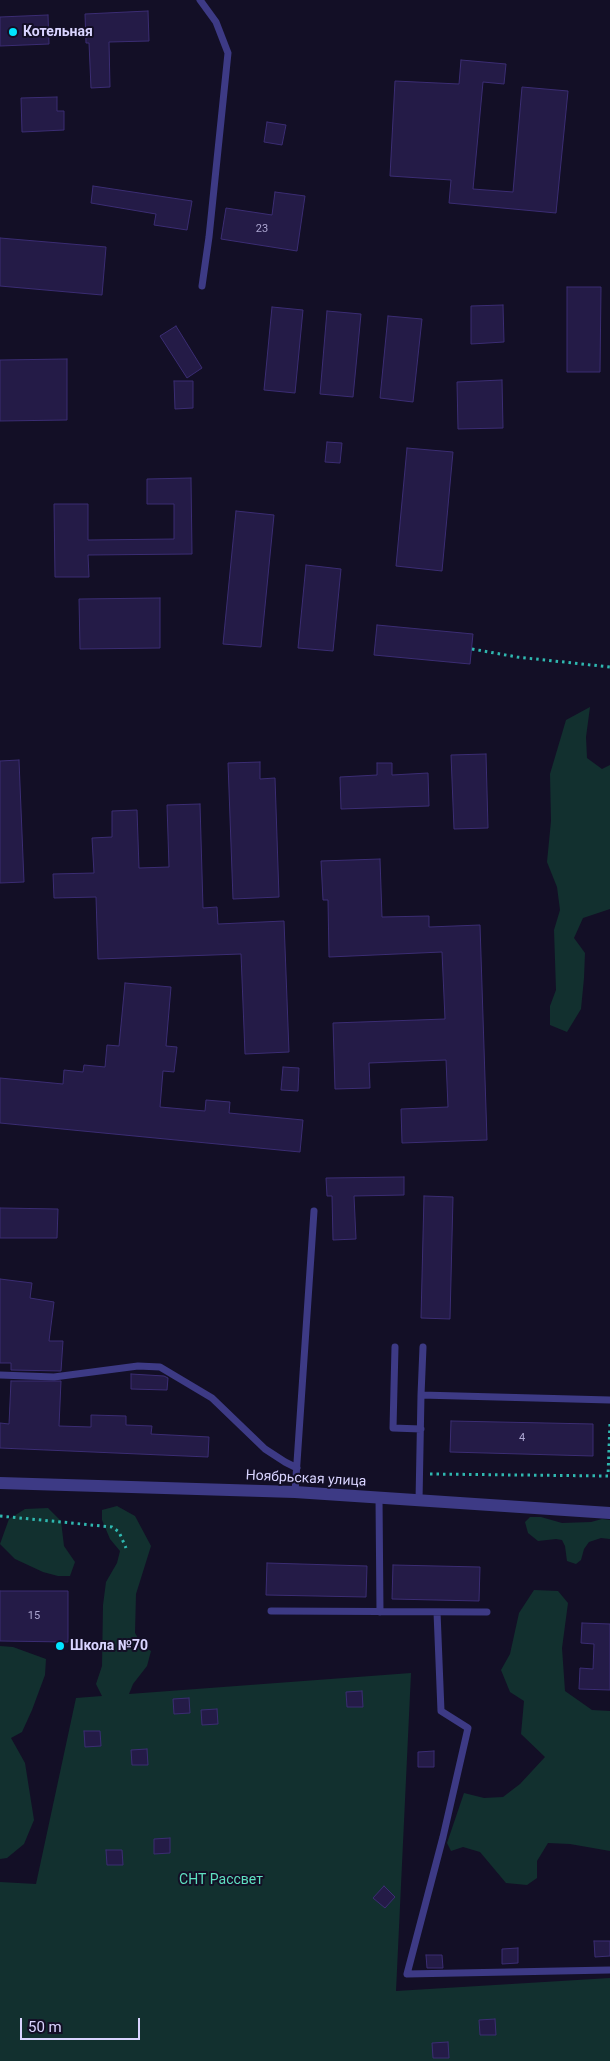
<!DOCTYPE html>
<html>
<head>
<meta charset="utf-8">
<style>
  body { margin:0 }
  #map { position:relative; width:610px; height:2061px; overflow:hidden; background:#130f26; font-family:Roboto,sans-serif }
  canvas { display:block }
  .scale { position:absolute; left:20px; top:2018px; width:120px; height:22px; box-sizing:border-box; border:2px solid #d9d4ff; border-top:0; padding-left:6px; font-size:15px; line-height:18px; white-space:nowrap; color:#d9d4ff; -webkit-text-stroke:4px #130f26; paint-order:stroke }
</style>
</head>
<body>
<div id="map">
<canvas width="610" height="2061"></canvas>
<div class="scale">50 m</div>
</div>
<script>
const context = document.querySelector('canvas').getContext('2d');
context.lineJoin = 'round';
function fillPath(path, color) { context.fillStyle = color; context.fill(path, 'evenodd'); }
const toPath = rows => new Path2D(rows.map(r => 'M' + r).join(''));
function strokePath(path, color, width, dash) { context.strokeStyle = color; context.lineWidth = width; context.lineCap = dash ? 'butt' : 'round'; context.setLineDash(dash || []); context.stroke(path); }
function label(font, color, halo, rows, align = 'center') {
  context.font = font + ' Roboto,sans-serif'; context.lineWidth = 4; context.setLineDash([]); context.textBaseline = 'middle'; context.strokeStyle = halo; context.fillStyle = color; for (const [text, x, y, turn = 0] of rows) {
    context.save(); context.translate(x, y); context.rotate((+turn || 0) * Math.PI / 180); context.textAlign = isNaN(turn) ? turn : align; if (halo) context.strokeText(text, 0, 0); context.fillText(text, 0, 0); context.restore();
  }
}
const green = toPath([
  [590,707,586,737,587,758,602,769,610,765,610,909,583,918,574,938,585,953,584,978,581,1009,567,1032,550,1025,550,1006,556,990,554,930,560,910,557,887,547,862,551,821,550,774,566,720],
  [117,1506,135,1516,151,1546,136,1594,135,1633,142,1645,151,1651,147,1666,133,1684,129,1694,411,1673,396,1991,610,1978,610,2061,0,2061,0,1882,36,1884,76,1698,102,1696,96,1684,102,1666,103,1605,106,1582,117,1563,120,1551,110,1539,102,1520,102,1510],
  [48,1508,61,1521,64,1546,75,1562,70,1576,58,1576,43,1572,15,1559,0,1544,9,1519,25,1509],
  [530,1517,541,1517,562,1523,591,1522,602,1519,610,1520,610,1539,601,1538,589,1542,584,1549,581,1560,576,1564,567,1561,565,1546,562,1540,556,1539,538,1541,528,1533,525,1522],
  [534,1590,558,1591,568,1603,562,1648,565,1691,592,1710,610,1711,610,1851,570,1844,548,1843,537,1861,537,1878,527,1885,506,1883,480,1852,463,1847,451,1851,447,1843,464,1793,484,1798,503,1797,520,1784,545,1757,521,1734,524,1701,510,1692,501,1670,510,1654,519,1613],
  [0,1646,13,1647,46,1659,45,1675,32,1710,22,1732,11,1738,25,1763,34,1820,24,1844,7,1858,0,1859]
]);
const building = toPath([
  [148,11,149,41,109,42,110,87,91,88,89,43,86,43,85,14,148,11],
  [48,15,49,44,0,46,0,17,48,15],
  [461,60,506,64,504,84,483,82,473,189,513,192,522,87,568,91,556,213,449,203,451,180,390,176,395,81,459,84,461,60],
  [57,97,57,111,64,111,64,130,22,132,21,98,57,97],
  [267,122,286,125,282,145,264,142,267,122],
  [93,186,192,201,187,230,154,225,156,214,91,203,93,186],
  [275,192,305,196,297,251,221,239,226,208,272,215,275,192],
  [0,238,106,247,102,295,0,286,0,238],
  [567,287,601,287,600,372,567,372,567,287],
  [503,305,504,342,471,344,471,306,503,305],
  [272,307,303,310,295,393,264,390,272,307],
  [327,311,361,314,353,397,320,394,327,311],
  [388,316,422,319,413,402,380,398,388,316],
  [176,326,202,368,187,378,160,336,176,326],
  [67,359,67,420,0,421,0,360,67,359],
  [502,380,503,428,458,429,457,382,502,380],
  [174,381,193,381,193,408,175,409,174,381],
  [327,442,342,443,340,463,325,462,327,442],
  [407,448,453,452,442,571,396,566,407,448],
  [191,478,192,554,88,555,89,577,55,577,54,504,88,504,88,540,174,539,174,504,147,504,147,479,191,478],
  [236,511,274,515,261,647,223,644,236,511],
  [306,565,341,569,333,651,298,648,306,565],
  [160,598,160,648,80,649,79,599,160,598],
  [377,625,473,634,470,664,374,655,377,625],
  [486,754,488,828,454,829,451,755,486,754],
  [19,760,24,882,0,883,0,761,19,760],
  [260,762,260,779,275,778,279,897,233,899,228,763,260,762],
  [377,763,392,763,392,775,428,773,429,806,341,809,340,777,377,775,377,763],
  [200,804,203,908,217,907,218,924,284,921,289,1052,245,1054,241,954,98,959,96,897,54,898,53,874,94,873,92,838,112,837,112,811,137,810,139,868,169,867,167,805,200,804],
  [380,859,382,917,429,916,429,927,480,925,487,1140,402,1143,401,1109,448,1107,446,1060,369,1063,370,1088,335,1089,333,1023,445,1019,442,952,329,957,328,900,323,900,321,861,380,859],
  [125,983,171,987,166,1046,177,1047,174,1072,163,1071,160,1107,205,1111,206,1100,230,1102,229,1113,303,1120,300,1152,0,1123,0,1078,63,1084,64,1070,83,1072,84,1065,105,1067,107,1045,119,1046,125,983],
  [283,1067,299,1068,298,1091,281,1090,283,1067],
  [404,1177,404,1195,354,1196,356,1239,333,1240,332,1196,327,1196,326,1178,404,1177],
  [424,1196,453,1197,450,1319,421,1318,424,1196],
  [0,1208,58,1209,57,1238,0,1238,0,1208],
  [0,1279,32,1283,30,1298,54,1302,49,1341,63,1341,61,1371,11,1370,11,1363,0,1363,0,1279],
  [131,1374,164,1376,168,1378,167,1390,131,1389,131,1374],
  [11,1381,61,1381,59,1426,91,1427,91,1415,126,1416,126,1425,152,1426,151,1434,209,1437,208,1457,0,1448,0,1423,9,1424,11,1381],
  [451,1421,593,1424,593,1456,450,1452,451,1421],
  [267,1563,367,1566,366,1597,266,1595,267,1563],
  [393,1565,480,1567,479,1601,392,1599,393,1565],
  [0,1591,68,1591,68,1642,0,1641,0,1591],
  [582,1623,610,1624,610,1690,579,1689,580,1668,593,1669,594,1644,581,1643,582,1623],
  [362,1691,363,1707,347,1707,346,1692,362,1691],
  [189,1698,190,1713,174,1714,173,1699,189,1698],
  [217,1709,218,1724,202,1725,201,1710,217,1709],
  [84,1731,100,1731,101,1746,85,1747,84,1731],
  [147,1749,148,1765,132,1765,131,1750,147,1749],
  [434,1751,434,1767,418,1767,418,1752,434,1751],
  [170,1838,170,1853,154,1854,154,1839,170,1838],
  [106,1850,122,1850,123,1865,107,1865,106,1850],
  [384,1886,395,1897,385,1908,373,1898,384,1886],
  [594,1941,610,1941,610,1956,595,1957,594,1941],
  [518,1948,518,1963,502,1964,502,1949,518,1948],
  [426,1955,442,1955,443,1968,427,1968,426,1955],
  [495,2019,496,2035,480,2035,479,2020,495,2019],
  [448,2042,449,2058,433,2058,432,2043,448,2042]
]);
const path = toPath([
  [472,649,517,657,610,667],
  [430,1474,608,1476,610,1422],
  [0,1516,112,1527,119,1532,126,1548]
]);
const service = toPath([
  [200,0,216,22,228,53,209,237,202,286],
  [395,1347,393,1428,421,1429],
  [0,1375,54,1377,138,1366,160,1367,212,1398,265,1449,285,1462,297,1468],
  [421,1395,423,1347],
  [295,1492,314,1211],
  [379,1498,380,1612],
  [419,1501,421,1395,610,1400],
  [271,1611,487,1612],
  [437,1612,441,1711,468,1728,443,1837,407,1974,610,1970]
]);
const minor = toPath([
  [0,1483,295,1492,610,1513]
]);
const markers = [
  [13,32,5,"#00e5ff"],
  [60,1646,5,"#00e5ff"]
];
const numberNames = [
  ["23",262,229],
  ["4",522,1438],
  ["15",34,1616]
];
const poiNames = [
  ["Котельная",23,32],
  ["Школа №70",70,1646]
];
const streetNames = [
  ["Ноябрьская улица",306,1479,3]
];
const parkNames = [
  ["СНТ Рассвет",221,1880]
];
fillPath(green, '#12302f');
fillPath(building, '#241b47');
strokePath(building, '#3b2d73', 1);
strokePath(path, '#2fb8b0', 3, [2.5, 4]);
strokePath(service, '#3d3a85', 7);
strokePath(minor, '#3d3a85', 12);
for (const [x, y, r, color] of markers) { const dot = new Path2D(); dot.arc(x, y, r, 0, 2 * Math.PI); context.fillStyle = color; context.fill(dot); strokePath(dot, '#130f26', 2); }
label('11px', '#aca6d1', null, numberNames);
label('bold 14px', '#d9d4ff', '#130f26', poiNames, 'left');
label('14px', '#d9d4ff', '#130f26', streetNames);
label('14px', '#5fe0c0', '#130f26', parkNames);
</script>
</body>
</html>
